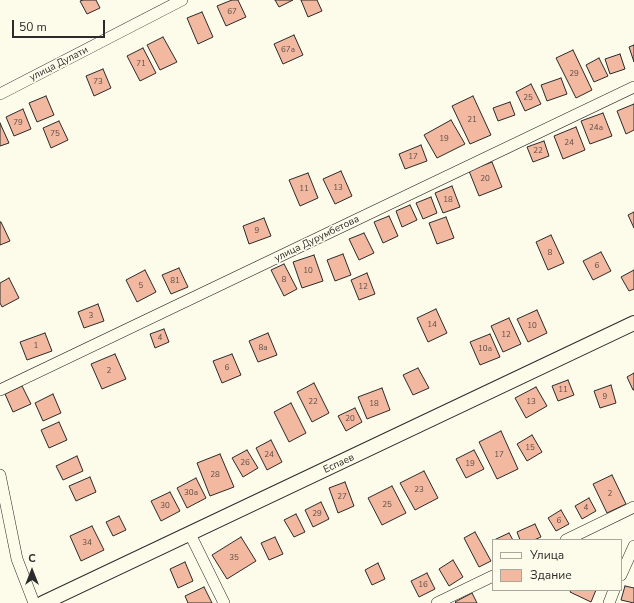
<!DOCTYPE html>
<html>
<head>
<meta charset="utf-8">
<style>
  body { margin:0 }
  #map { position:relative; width:634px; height:603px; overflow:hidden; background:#fdfbea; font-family:"Nunito Sans",sans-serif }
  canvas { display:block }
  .legend { position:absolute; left:492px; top:539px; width:130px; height:52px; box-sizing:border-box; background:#fdfbea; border:1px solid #a9a89e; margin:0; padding:5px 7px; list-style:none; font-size:12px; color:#2b2b2b }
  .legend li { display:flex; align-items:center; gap:8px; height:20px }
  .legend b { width:20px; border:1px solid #a9a89e }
  .north { position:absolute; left:12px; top:551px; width:40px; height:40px; -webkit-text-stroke:3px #fdfbea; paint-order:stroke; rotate:0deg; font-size:11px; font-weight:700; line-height:16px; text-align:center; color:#2b2b2b }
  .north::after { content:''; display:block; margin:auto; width:14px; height:18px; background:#2b2b2b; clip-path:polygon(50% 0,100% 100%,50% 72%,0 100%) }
  .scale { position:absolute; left:12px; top:20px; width:93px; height:18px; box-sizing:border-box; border:2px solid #2b2b2b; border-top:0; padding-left:5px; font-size:12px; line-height:14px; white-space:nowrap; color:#2b2b2b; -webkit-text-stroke:3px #fdfbea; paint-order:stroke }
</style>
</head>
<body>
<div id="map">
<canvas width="634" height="603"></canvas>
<ul class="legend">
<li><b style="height:5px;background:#fdfbea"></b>Улица</li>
<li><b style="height:11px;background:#f2b8a0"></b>Здание</li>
</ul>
<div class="north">С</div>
<div class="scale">50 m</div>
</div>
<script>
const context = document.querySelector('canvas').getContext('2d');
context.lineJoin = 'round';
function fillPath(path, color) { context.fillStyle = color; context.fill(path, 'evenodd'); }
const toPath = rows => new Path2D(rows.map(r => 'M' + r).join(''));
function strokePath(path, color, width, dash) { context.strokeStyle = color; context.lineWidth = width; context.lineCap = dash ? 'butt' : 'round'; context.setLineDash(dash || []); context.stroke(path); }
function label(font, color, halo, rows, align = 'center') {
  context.font = font + ' "Nunito Sans",sans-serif'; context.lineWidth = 3; context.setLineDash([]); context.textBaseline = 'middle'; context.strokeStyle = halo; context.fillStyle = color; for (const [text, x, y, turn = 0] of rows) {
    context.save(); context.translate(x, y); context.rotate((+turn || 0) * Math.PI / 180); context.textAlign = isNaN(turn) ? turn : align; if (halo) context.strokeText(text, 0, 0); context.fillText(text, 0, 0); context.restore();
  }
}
const building = toPath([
  [83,0,96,0,100,8,87,14,80,1,83,0],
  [232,0,238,0,246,17,226,26,217,6,232,0],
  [275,0,293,0,279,7,275,0],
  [301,0,317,0,322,11,308,17,301,0],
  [202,12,213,37,198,44,187,18,202,12],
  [294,35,303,55,283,64,274,44,294,35],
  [163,37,177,62,160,70,147,45,163,37],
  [634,45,634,62,629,47,634,45],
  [143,48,156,73,140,81,127,56,143,48],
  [573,50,592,90,576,98,556,58,573,50],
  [620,54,625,69,610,74,605,59,620,54],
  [599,58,608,76,594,82,586,65,599,58],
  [103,69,111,88,94,96,86,76,103,69],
  [561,78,567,94,547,101,541,85,561,78],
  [531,84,541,104,525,111,516,92,531,84],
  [46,96,54,115,37,122,29,103,46,96],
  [473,96,491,135,470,144,452,106,473,96],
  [510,102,515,115,498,121,493,108,510,102],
  [634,104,634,130,626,134,617,111,634,104],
  [23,109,31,129,14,136,6,117,23,109],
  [603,113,612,136,590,144,581,121,603,113],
  [451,120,465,144,437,158,424,135,451,120],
  [59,121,68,140,51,148,43,128,59,121],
  [0,123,9,143,0,146,0,123],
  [576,127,585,150,563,159,554,136,576,127],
  [544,141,549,156,533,162,527,147,544,141],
  [421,145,427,161,405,169,399,154,421,145],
  [492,162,502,187,479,196,469,171,492,162],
  [341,171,352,196,335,204,323,179,341,171],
  [308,173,318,198,300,206,289,180,308,173],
  [452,186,460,207,443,213,435,193,452,186],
  [431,197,437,213,423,219,416,203,431,197],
  [410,205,417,220,402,227,396,211,410,205],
  [634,212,634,228,628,215,634,212],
  [389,216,398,236,383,243,374,222,389,216],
  [446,217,454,238,437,244,429,223,446,217],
  [264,218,271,236,249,244,243,226,264,218],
  [0,222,1,222,10,241,0,245,0,222],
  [364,233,374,253,359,260,349,239,364,233],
  [551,235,564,263,548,270,536,242,551,235],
  [601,252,611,271,593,280,583,261,601,252],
  [343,254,351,275,335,281,327,260,343,254],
  [314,255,323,281,302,288,293,262,314,255],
  [284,264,297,289,284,296,271,270,284,264],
  [179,268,188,287,171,294,162,275,179,268],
  [145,270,156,292,137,302,126,280,145,270],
  [634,270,634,289,629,291,621,277,634,270],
  [367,273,375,294,359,300,351,280,367,273],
  [9,278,19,298,2,307,0,303,0,283,9,278],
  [98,304,104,321,84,328,78,312,98,304],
  [436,309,447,333,428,342,417,318,436,309],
  [537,310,547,333,528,342,517,319,537,310],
  [509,318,521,344,503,352,491,326,509,318],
  [164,329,169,342,155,348,150,334,164,329],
  [45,333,52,351,27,360,20,342,45,333],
  [268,333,277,355,258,362,249,341,268,333],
  [490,334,500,357,480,365,470,342,490,334],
  [115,354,126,379,102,389,91,364,115,354],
  [232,354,241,375,222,383,213,361,232,354],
  [418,368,429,388,413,395,403,375,418,368],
  [634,373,634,390,633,390,627,377,634,373],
  [568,380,574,395,558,401,552,386,568,380],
  [314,383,329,413,312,422,297,392,314,383],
  [611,385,616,403,600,408,594,391,611,385],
  [22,386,31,404,13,412,5,394,22,386],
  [536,387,547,406,526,418,515,398,536,387],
  [382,388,390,410,367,419,358,397,382,388],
  [53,394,61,413,43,421,35,403,53,394],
  [291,403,306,433,289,442,274,412,291,403],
  [355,408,362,422,346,431,338,416,355,408],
  [59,422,67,440,49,448,41,430,59,422],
  [501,431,518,469,497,479,479,442,501,431],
  [532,435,542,452,527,461,517,444,532,435],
  [271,440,282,462,267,470,256,448,271,440],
  [247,450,258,468,243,477,232,458,247,450],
  [474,450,484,469,466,478,456,459,474,450],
  [220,454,234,487,210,496,197,463,220,454],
  [77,456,83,471,63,480,56,466,77,456],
  [424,471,438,498,415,510,400,483,424,471],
  [612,475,626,504,607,513,593,484,612,475],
  [90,477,96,492,76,501,69,486,90,477],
  [196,478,206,498,187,508,177,488,196,478],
  [345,482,354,506,338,513,329,488,345,482],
  [392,486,406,513,382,525,368,498,392,486],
  [170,492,180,511,161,521,151,501,170,492],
  [589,498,596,511,582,519,575,506,589,498],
  [321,502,329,519,313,527,305,510,321,502],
  [561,510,569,524,556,531,548,518,561,510],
  [296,514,305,532,294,537,284,520,296,514],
  [119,516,126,530,113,536,106,522,119,516],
  [535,524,541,537,534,540,520,540,517,532,535,524],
  [92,526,104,550,81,561,70,536,92,526],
  [475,532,491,561,479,567,464,538,475,532],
  [509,533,513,540,494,540,509,533],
  [241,537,256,561,227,579,212,555,241,537],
  [275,537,283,554,269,560,261,543,275,537],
  [453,560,463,577,449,586,439,569,453,560],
  [185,562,193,581,178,588,170,569,185,562],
  [378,563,385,579,372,585,365,570,378,563],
  [427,573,435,589,419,597,411,581,427,573],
  [625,586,634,588,634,603,621,600,625,586],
  [204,587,212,603,188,603,185,596,204,587],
  [571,590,596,590,591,602,570,592,571,590],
  [472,593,477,603,456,603,455,602,472,593]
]);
const minor = toPath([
  [0,94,182,0],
  [0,390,634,87],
  [0,475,17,559,34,603],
  [190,534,224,603],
  [566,540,634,507],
  [621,575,634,546],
  [437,603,493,576],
  [609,603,614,590]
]);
const tertiary = toPath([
  [43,603,634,323]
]);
const numberNames = [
  ["67",232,12],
  ["67а",288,50],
  ["71",141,64],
  ["29",574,74],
  ["73",98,82],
  ["25",528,98],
  ["21",472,120],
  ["79",18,123],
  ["24а",596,128],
  ["75",55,134],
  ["19",444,139],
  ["24",569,143],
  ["22",538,151],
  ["17",413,157],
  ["20",485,179],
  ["13",338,188],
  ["11",304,189],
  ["18",448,200],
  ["9",257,231],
  ["8",550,253],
  ["6",597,266],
  ["10",308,271],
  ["8",284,280],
  ["81",175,281],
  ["5",141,286],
  ["12",363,287],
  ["3",91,316],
  ["14",432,325],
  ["10",532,326],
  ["12",506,335],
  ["4",160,338],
  ["1",36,346],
  ["8а",263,348],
  ["10а",485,349],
  ["6",227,368],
  ["2",109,371],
  ["11",563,390],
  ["9",605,397],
  ["22",313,402],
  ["13",531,402],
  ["18",374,404],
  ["20",350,419],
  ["15",530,448],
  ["24",269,455],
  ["17",499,455],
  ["26",245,463],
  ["19",470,464],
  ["28",215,475],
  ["23",419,490],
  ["30а",191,493],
  ["2",610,494],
  ["27",342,497],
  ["25",387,505],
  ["30",165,506],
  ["4",586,508],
  ["29",317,514],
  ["6",559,521],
  ["34",87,543],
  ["35",234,558],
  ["16",423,585]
];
const streetNames = [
  ["улица Дулати",59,64,-27],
  ["улица Дурумбетова",317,239,-26],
  ["Еспаев",339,464,-25]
];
fillPath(building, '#f2b8a0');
strokePath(building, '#2b2b2b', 1);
strokePath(minor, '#2b2b2b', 12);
strokePath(tertiary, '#2b2b2b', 16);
strokePath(minor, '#fdfbea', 11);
strokePath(tertiary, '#fdfbea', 14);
label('8px', '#5d4e48', null, numberNames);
label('10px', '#2b2b2b', '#fdfbea', streetNames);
</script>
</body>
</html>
